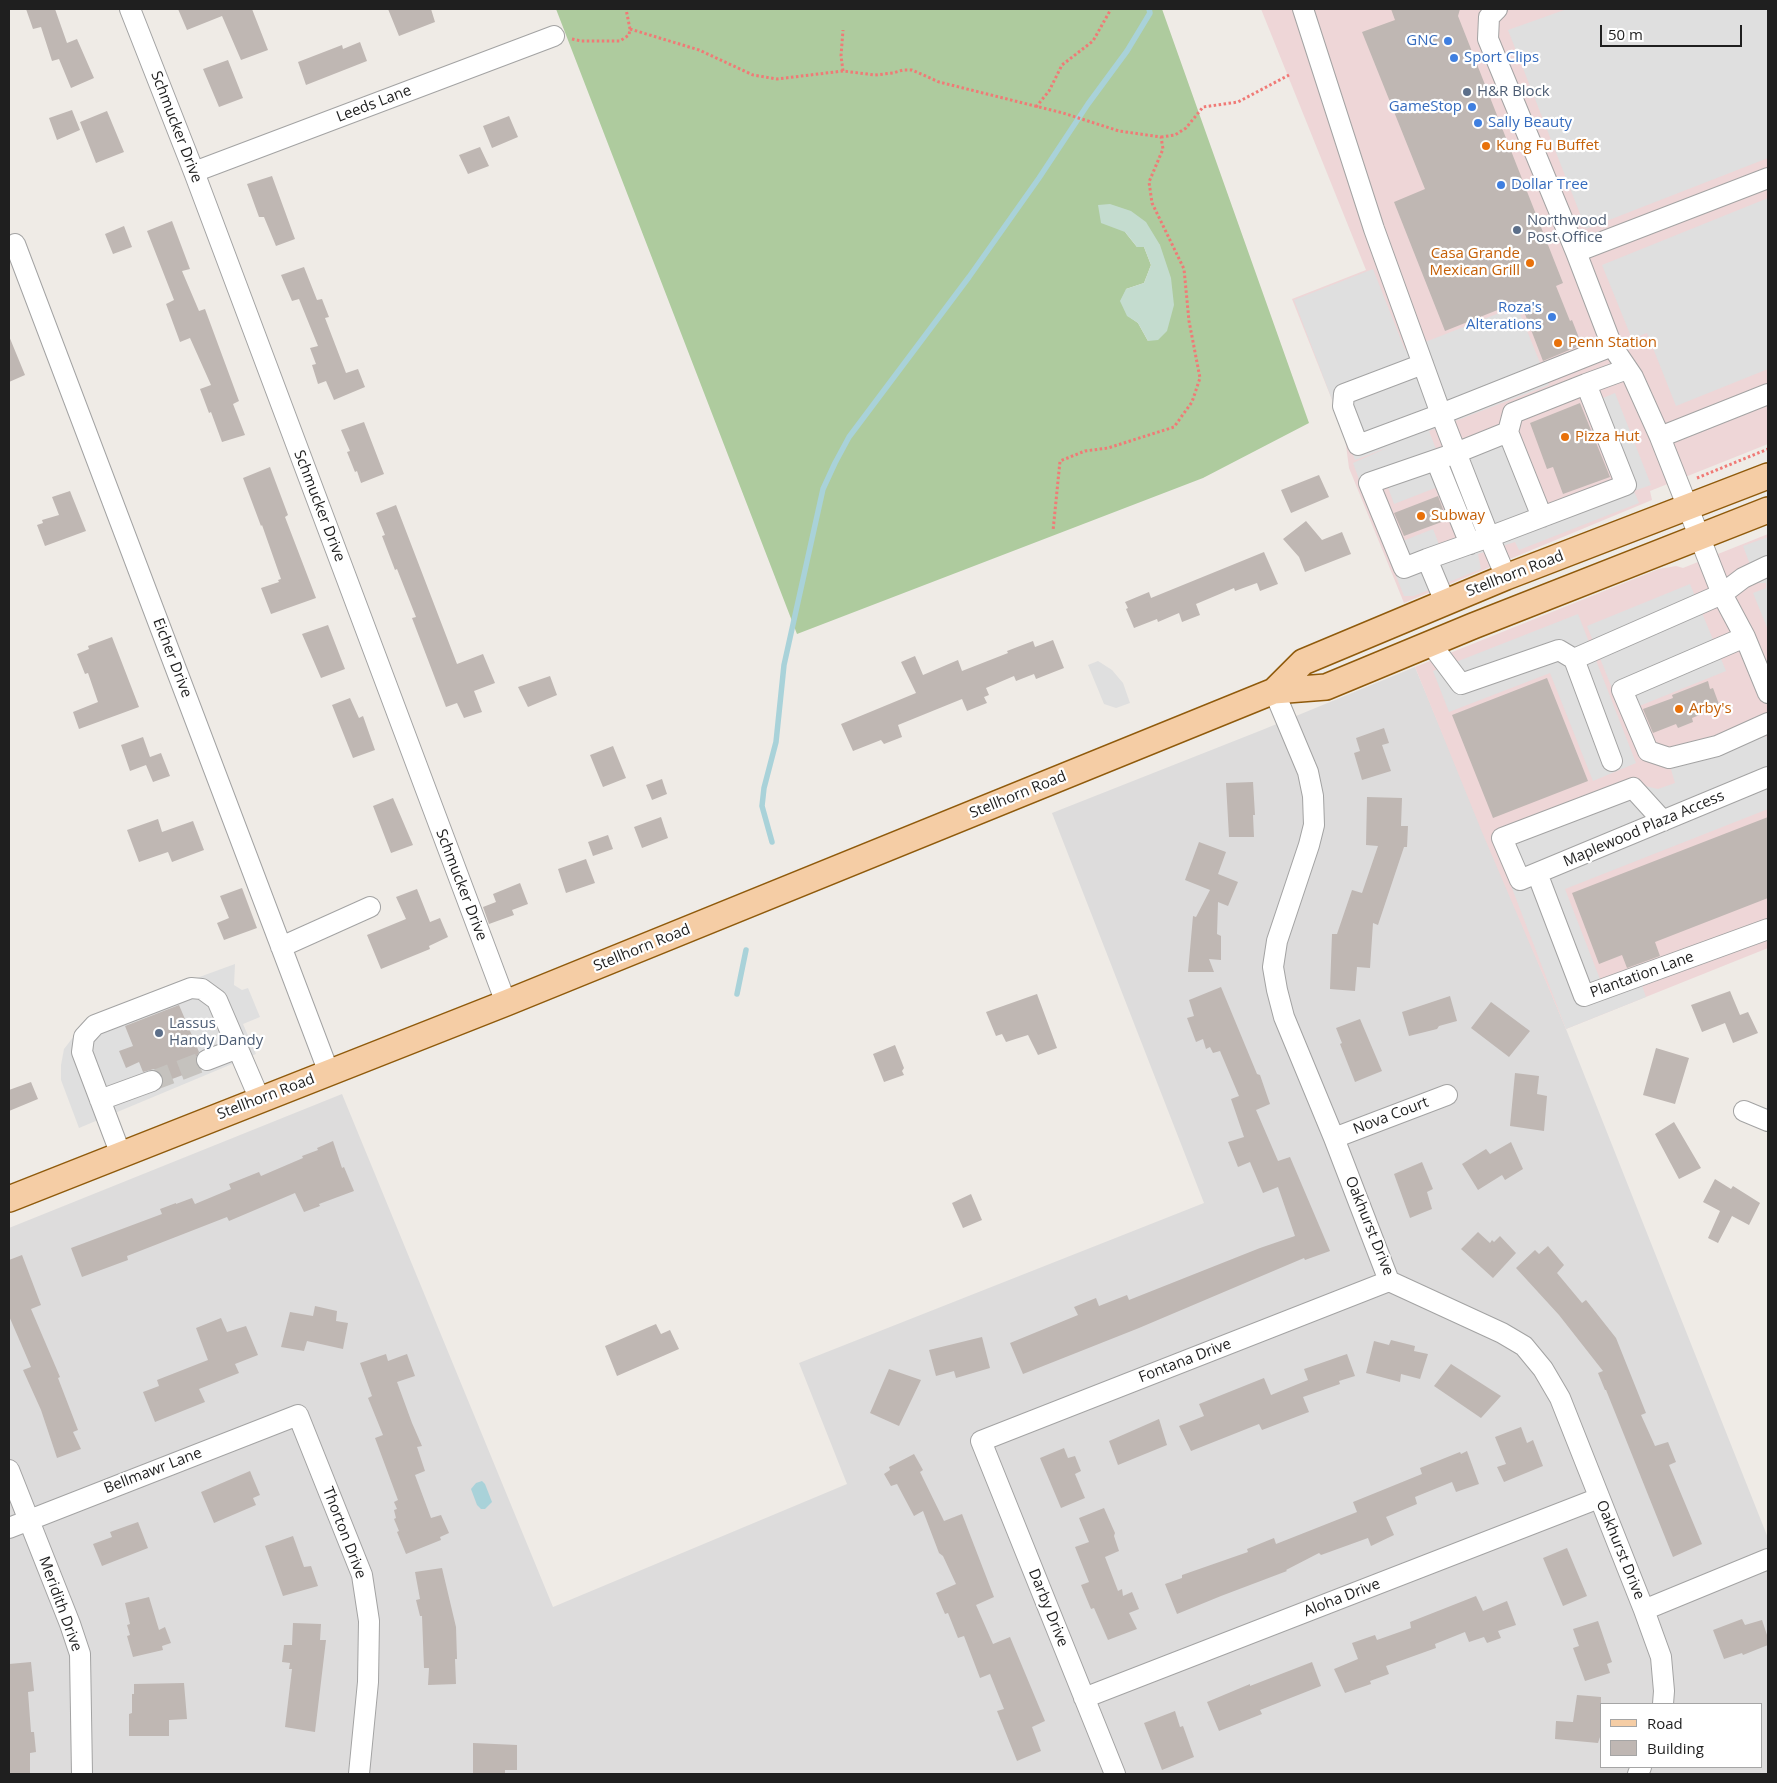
<!DOCTYPE html>
<html>
<head>
<meta charset="utf-8">
<style>
  body { margin:0 }
  #map { position:relative; width:1777px; height:1783px; overflow:hidden; background:#efebe6; font-family:"Open Sans",sans-serif }
  canvas { display:block }
  .frame { position:absolute; inset:0; border:10px solid #1f1f1f; pointer-events:none }
  .legend { position:absolute; left:1600px; top:1703px; width:162px; height:65px; box-sizing:border-box; background:#fff; border:1px solid #a5a5a5; margin:0; padding:6px 9px; list-style:none; font-size:15px; color:#1f1f1f }
  .legend li { display:flex; align-items:center; gap:10px; height:25px }
  .legend b { width:25px; border:1px solid #a5a5a5 }
  .scale { position:absolute; left:1600px; top:25px; width:142px; height:22px; box-sizing:border-box; border:2px solid #1f1f1f; border-top:0; padding-left:6px; font-size:15px; line-height:18px; white-space:nowrap; color:#1f1f1f; -webkit-text-stroke:4px #fff; paint-order:stroke }
</style>
</head>
<body>
<div id="map">
<canvas width="1777" height="1783"></canvas>
<div class="frame"></div>
<ul class="legend">
<li><b style="height:6px;background:#f5cda5"></b>Road</li>
<li><b style="height:14px;background:#bfb7b3"></b>Building</li>
</ul>
<div class="scale">50 m</div>
</div>
<script>
const context = document.querySelector('canvas').getContext('2d');
context.lineJoin = 'round';
function fillPath(path, color) { context.fillStyle = color; context.fill(path, 'evenodd'); }
const toPath = rows => new Path2D(rows.map(r => 'M' + r).join(''));
function strokePath(path, color, width, dash) { context.strokeStyle = color; context.lineWidth = width; context.lineCap = dash ? 'butt' : 'round'; context.setLineDash(dash || []); context.stroke(path); }
function label(font, color, halo, rows, align = 'center') {
  context.font = font + ' "Open Sans",sans-serif'; context.lineWidth = 4.5; context.setLineDash([]); context.textBaseline = 'middle'; context.strokeStyle = halo; context.fillStyle = color; for (const [text, x, y, turn = 0] of rows) {
    context.save(); context.translate(x, y); context.rotate((+turn || 0) * Math.PI / 180); context.textAlign = isNaN(turn) ? turn : align; if (halo) context.strokeText(text, 0, 0); context.fillText(text, 0, 0); context.restore();
  }
}
const residential = toPath([
  [1415,667,1566,1029,1768,1538,1768,1774,9,1774,9,1228,342,1094,553,1607,847,1484,799,1363,1204,1203,1052,813,1262,730],
  [1601,1704,1761,1704,1761,1767,1601,1767]
]);
const commercial = toPath([
  [1261,9,1768,9,1768,444,1650,491,1652,500,1404,603,1349,468,1344,430,1292,299,1366,270],
  [1768,534,1768,948,1566,1029,1482,832,1415,667,1659,569,1676,566,1683,568]
]);
const forest = toPath([
  [556,9,1162,9,1309,423,1203,478,797,634],
  [1125,232,1160,245,1148,341,1138,323,1127,315,1126,289,1144,283,1151,265,1144,247,1137,247]
]);
const wetland = toPath([
  [1110,204,1131,211,1146,222,1160,245,1171,278,1174,305,1167,331,1158,340,1148,341,1138,323,1127,316,1120,301,1126,289,1144,283,1151,265,1144,247,1137,247,1125,232,1101,223,1098,205]
]);
const parking = toPath([
  [1567,9,1768,9,1768,158,1586,229,1508,30],
  [1768,198,1768,369,1676,406,1647,333,1632,339,1602,265],
  [1373,269,1405,350,1517,306,1549,385,1429,431,1443,467,1514,439,1544,514,1622,483,1591,403,1615,393,1651,485,1634,491,1639,503,1519,550,1515,542,1478,554,1481,569,1414,596,1404,596,1385,548,1433,529,1440,547,1482,530,1461,478,1394,504,1386,482,1360,482,1353,463,1389,447,1355,460,1294,300],
  [1768,537,1768,630,1753,593,1766,588,1766,583,1757,583,1743,546],
  [1690,584,1726,671,1622,713,1587,626],
  [1578,614,1636,763,1593,781,1550,673,1449,712,1433,671],
  [1098,661,1112,670,1123,683,1130,703,1116,708,1104,704,1088,665],
  [1746,733,1768,737,1768,809,1565,889,1603,987,1638,974,1646,997,1566,1029,1492,836,1632,783,1658,789,1675,783,1670,766],
  [235,964,234,985,242,990,248,988,260,1017,243,1024,256,1054,79,1128,61,1080,61,1065,64,1049,74,1036,86,1025,142,998]
]);
const water = toPath([
  [482,1481,485,1484,492,1502,485,1509,481,1509,477,1505,471,1489,476,1483]
]);
const stream = toPath([
  [772,842,762,806,764,788,776,742,784,665,823,489,835,463,849,437,969,277,1039,178,1088,104,1127,51,1150,13,1149,9],
  [737,994,746,950]
]);
const building = toPath([
  [26,9,55,9,67,43,77,39,94,78,71,88,59,59,52,61,41,27,33,29],
  [178,9,252,9,268,50,241,60,222,16,187,30],
  [388,9,431,9,435,22,399,36],
  [1391,9,1460,9,1458,16,1563,283,1556,286,1570,321,1572,320,1581,343,1578,344,1579,346,1543,361,1520,301,1445,331,1394,202,1425,189,1362,32,1395,20],
  [360,42,367,61,306,85,298,62,342,45,343,49],
  [228,60,243,98,219,107,203,69],
  [72,110,80,130,57,140,49,118],
  [107,111,124,152,96,163,80,122],
  [509,116,518,137,492,148,483,126],
  [480,147,489,166,468,174,459,155],
  [272,176,295,239,276,246,264,217,259,217,247,184],
  [172,221,190,269,182,271,199,311,205,309,239,401,233,404,245,435,222,442,211,412,209,413,200,389,211,385,190,338,180,342,166,304,174,300,147,231],
  [124,226,132,247,113,254,105,234],
  [304,267,317,300,322,299,329,317,325,318,346,373,358,369,365,387,334,400,326,381,318,384,312,365,316,364,310,348,318,346,299,299,292,301,281,275],
  [9,336,25,375,9,382],
  [1580,403,1610,477,1563,494,1553,467,1547,469,1530,423],
  [364,422,384,474,361,483,357,471,355,472,347,452,350,451,341,430],
  [270,467,288,515,285,517,316,598,271,614,261,588,279,582,278,580,281,579,262,525,261,526,243,478],
  [1319,475,1329,497,1291,513,1281,490],
  [70,491,86,531,45,546,37,525,43,523,42,520,59,515,52,497],
  [1438,496,1447,520,1404,536,1394,513],
  [396,505,457,664,483,654,495,683,474,691,482,712,464,718,457,703,446,707,412,618,416,617,397,569,395,570,382,536,385,535,376,513],
  [1306,521,1322,540,1342,532,1351,554,1305,572,1299,557,1283,539],
  [1264,552,1278,584,1260,591,1257,583,1235,591,1234,588,1196,604,1200,615,1182,622,1179,613,1158,622,1157,619,1134,628,1126,609,1128,608,1125,602,1149,592,1151,598],
  [328,625,345,669,321,678,302,634],
  [112,637,139,707,79,729,73,712,98,702,88,673,85,674,77,654,89,649,88,646],
  [1053,640,1064,668,1036,679,1034,674,1016,681,1014,676,986,688,989,695,984,697,987,703,967,711,962,699,898,725,902,737,884,744,881,740,853,751,841,724,916,693,901,662,915,656,923,675,958,660,962,671,1008,653,1007,651,1033,641,1035,647],
  [550,676,557,695,528,707,518,687],
  [1547,678,1588,781,1493,818,1452,715],
  [1708,681,1710,689,1713,688,1720,707,1692,718,1693,722,1678,728,1676,724,1653,733,1643,709,1673,698,1672,695],
  [350,698,359,718,363,716,375,750,353,758,332,705],
  [1384,728,1389,743,1382,745,1391,771,1362,780,1354,753,1360,751,1356,738],
  [143,737,150,757,161,753,170,776,153,782,146,765,130,771,121,745],
  [613,746,626,778,603,787,590,755],
  [662,779,667,794,652,800,646,785],
  [1253,782,1255,815,1253,815,1254,837,1229,837,1226,783],
  [1367,797,1402,798,1401,826,1408,826,1407,847,1404,847,1378,925,1373,923,1370,968,1357,967,1355,991,1330,989,1332,934,1337,934,1352,890,1362,893,1378,846,1366,845],
  [393,798,413,845,391,853,373,806],
  [661,817,668,838,642,848,634,827],
  [1768,817,1768,898,1655,942,1660,956,1627,968,1622,955,1599,964,1572,893],
  [158,819,162,832,193,821,204,850,172,862,168,852,139,862,127,830],
  [608,835,613,849,593,856,588,842],
  [1199,842,1226,852,1218,874,1238,882,1228,906,1218,902,1217,934,1221,936,1221,960,1209,959,1214,972,1188,972,1193,916,1196,917,1210,890,1185,880],
  [586,859,595,883,566,893,558,869],
  [520,883,528,904,512,910,514,915,489,924,483,907,496,902,493,894],
  [242,888,257,928,224,940,217,923,229,918,220,896],
  [417,889,430,922,440,918,448,937,429,946,430,949,381,969,367,935,406,919,396,897],
  [1221,987,1257,1074,1260,1075,1270,1104,1256,1110,1278,1161,1290,1157,1330,1251,1305,1260,1304,1258,1139,1328,1023,1374,1010,1343,1078,1315,1074,1307,1096,1298,1099,1306,1127,1295,1129,1300,1260,1248,1295,1236,1278,1187,1263,1193,1250,1162,1238,1167,1228,1142,1244,1137,1231,1099,1239,1096,1220,1051,1213,1053,1210,1047,1206,1049,1203,1039,1196,1042,1187,1018,1194,1016,1189,1000],
  [1730,991,1740,1015,1748,1012,1758,1033,1733,1043,1725,1023,1702,1032,1691,1005],
  [1037,994,1057,1048,1038,1055,1028,1035,1006,1042,1002,1034,996,1036,986,1012],
  [1450,996,1457,1021,1439,1026,1437,1029,1409,1036,1402,1012],
  [1491,1002,1530,1031,1509,1057,1471,1028],
  [179,1005,199,1052,195,1059,196,1065,199,1069,164,1082,163,1076,159,1072,154,1069,143,1072,139,1062,126,1068,119,1051,133,1046,125,1026],
  [1360,1019,1382,1071,1355,1082,1340,1044,1342,1043,1336,1028],
  [895,1045,904,1068,902,1071,904,1075,884,1082,873,1054],
  [1656,1048,1689,1058,1675,1104,1643,1095],
  [1515,1073,1539,1076,1537,1094,1547,1096,1544,1131,1510,1126],
  [31,1082,38,1099,9,1111,9,1090],
  [1674,1122,1701,1168,1679,1179,1655,1134],
  [333,1141,342,1168,344,1167,354,1191,319,1204,320,1206,304,1212,295,1193,229,1221,227,1217,127,1256,128,1260,82,1277,71,1248,162,1214,160,1209,176,1203,176,1204,192,1198,195,1204,231,1189,229,1184,259,1172,261,1176,303,1158,302,1156,318,1150,317,1148],
  [1511,1142,1523,1169,1505,1180,1502,1175,1478,1190,1462,1164,1486,1149,1490,1154],
  [1422,1162,1433,1189,1427,1192,1432,1209,1410,1218,1394,1174],
  [1715,1179,1731,1189,1733,1186,1760,1203,1749,1225,1732,1216,1718,1243,1708,1238,1720,1211,1703,1202],
  [971,1194,982,1220,963,1228,952,1203],
  [1478,1232,1490,1243,1492,1240,1494,1242,1500,1236,1516,1253,1493,1278,1461,1249],
  [1548,1246,1564,1265,1557,1273,1582,1303,1586,1300,1616,1338,1646,1413,1641,1415,1655,1446,1668,1442,1676,1462,1669,1465,1702,1544,1673,1557,1606,1390,1605,1390,1598,1373,1603,1371,1559,1315,1516,1268,1535,1250,1539,1254],
  [22,1255,41,1305,31,1309,60,1377,58,1378,78,1430,73,1432,81,1449,57,1458,41,1410,23,1370,31,1367,9,1316,9,1260],
  [315,1306,337,1311,336,1321,348,1323,343,1349,307,1341,304,1351,281,1347,290,1312,313,1316],
  [221,1318,227,1332,246,1326,258,1355,235,1364,239,1373,199,1389,205,1402,155,1422,143,1392,159,1386,157,1380,208,1360,196,1328],
  [656,1324,661,1334,670,1330,679,1349,617,1376,605,1346],
  [982,1337,990,1368,956,1378,954,1371,936,1376,929,1350],
  [1391,1340,1415,1346,1414,1351,1428,1354,1420,1379,1401,1374,1400,1382,1366,1373,1374,1341,1389,1345],
  [386,1354,388,1361,407,1354,415,1376,397,1382,412,1423,422,1446,417,1447,425,1471,415,1475,431,1518,441,1515,449,1533,440,1537,441,1540,406,1554,397,1532,399,1531,394,1519,396,1518,394,1510,397,1509,394,1502,398,1500,375,1438,383,1435,368,1398,372,1396,360,1363],
  [1347,1354,1355,1376,1339,1381,1340,1384,1303,1397,1309,1412,1262,1430,1259,1424,1191,1451,1179,1426,1204,1416,1199,1404,1264,1378,1271,1395,1308,1380,1304,1369],
  [1451,1364,1501,1396,1481,1418,1434,1386],
  [889,1369,921,1380,899,1426,870,1413],
  [1159,1419,1167,1445,1118,1465,1109,1441],
  [1521,1427,1527,1443,1533,1440,1543,1466,1504,1482,1497,1467,1506,1464,1495,1437],
  [1064,1448,1068,1458,1075,1456,1081,1471,1075,1474,1085,1498,1061,1508,1040,1458],
  [1467,1451,1479,1484,1456,1492,1452,1482,1415,1497,1417,1504,1386,1517,1394,1535,1371,1546,1368,1538,1321,1555,1319,1553,1286,1570,1287,1571,1221,1596,1177,1614,1165,1584,1182,1578,1182,1575,1248,1552,1247,1549,1274,1538,1276,1544,1357,1512,1353,1502,1422,1474,1420,1468,1460,1452,1461,1454],
  [914,1454,923,1470,920,1472,944,1521,962,1514,994,1597,976,1605,993,1644,1010,1637,1045,1721,1032,1727,1041,1751,1017,1761,997,1711,1004,1709,990,1674,980,1678,964,1636,958,1638,948,1613,945,1614,936,1593,956,1584,943,1556,939,1553,923,1511,914,1516,897,1484,891,1486,884,1474,890,1470,889,1467],
  [250,1471,260,1495,253,1498,256,1505,214,1523,201,1492],
  [1104,1508,1115,1533,1114,1536,1119,1551,1105,1557,1118,1591,1122,1589,1123,1596,1132,1592,1139,1609,1129,1613,1137,1629,1108,1640,1094,1608,1091,1609,1081,1585,1089,1582,1075,1547,1089,1542,1079,1518],
  [138,1522,148,1548,102,1566,93,1544,112,1537,110,1532],
  [293,1536,304,1567,311,1566,318,1586,283,1596,265,1546],
  [1567,1548,1587,1596,1563,1606,1543,1558],
  [442,1568,456,1627,457,1659,455,1659,456,1684,428,1685,429,1668,424,1668,422,1616,420,1616,416,1600,420,1599,415,1572],
  [1476,1596,1483,1611,1507,1601,1516,1625,1498,1631,1501,1638,1487,1643,1484,1637,1469,1642,1465,1632,1435,1644,1436,1648,1386,1666,1389,1674,1370,1681,1371,1684,1345,1693,1334,1669,1358,1659,1352,1643,1375,1635,1377,1640,1411,1628,1410,1622],
  [149,1597,159,1630,165,1627,171,1643,162,1646,163,1650,133,1657,127,1636,130,1635,127,1625,130,1624,125,1603],
  [1742,1619,1745,1625,1762,1620,1768,1638,1768,1645,1743,1655,1742,1653,1724,1659,1713,1630],
  [1598,1621,1612,1662,1607,1664,1610,1673,1585,1681,1573,1648,1579,1646,1573,1629],
  [293,1623,321,1624,320,1640,326,1640,315,1732,285,1727,292,1669,289,1669,290,1663,282,1662,284,1645,292,1645],
  [31,1662,34,1691,28,1692,31,1732,34,1732,36,1752,30,1753,30,1774,9,1774,9,1664],
  [1312,1662,1321,1686,1260,1710,1262,1714,1219,1731,1207,1702,1250,1684,1250,1686],
  [184,1683,187,1719,169,1720,169,1736,129,1736,129,1714,132,1713,132,1694,134,1694,134,1684],
  [1577,1695,1601,1697,1601,1734,1598,1743,1555,1739,1556,1721,1573,1722],
  [1175,1711,1180,1727,1183,1726,1194,1757,1162,1770,1144,1723],
  [473,1743,517,1745,517,1770,505,1770,505,1774,473,1774]
]);
const minorTunnel = toPath([
  [152,1081,207,1060]
]);
const path = toPath([
  [630,29,699,50,753,75,777,79,843,71,875,75,893,73,903,70,912,70,939,82,1063,113,1119,131,1161,137,1163,149,1149,182,1152,203,1184,269,1189,321,1200,378,1192,402,1174,427,1108,448,1085,451,1060,461,1053,531],
  [572,39,581,41,620,41,629,35,630,29,626,9],
  [843,71,841,56,843,30],
  [1036,107,1049,91,1062,65,1093,41,1111,9],
  [1161,137,1175,135,1186,128,1203,107,1238,102,1289,75],
  [1697,478,1768,449]
]);
const minor = toPath([
  [130,9,194,172,506,1003],
  [1303,9,1374,229,1441,414,1358,445,1343,406,1344,394,1423,364],
  [1497,9,1489,17,1488,39,1576,252,1612,346,1633,377,1660,437,1722,594,1745,637,1768,693],
  [194,172,554,36],
  [15,244,329,1073],
  [1576,252,1768,178],
  [1508,432,1513,413,1586,384],
  [1660,437,1768,394],
  [1436,460,1470,544],
  [1427,559,1404,568,1369,483,1456,453,1508,432,1542,517],
  [1506,577,1489,537,1441,414,1612,346],
  [1445,602,1427,559,1489,537,1626,485,1586,384,1627,369],
  [1745,637,1622,690,1648,751,1669,758,1717,746,1768,723],
  [1431,644,1461,684,1559,650,1574,659,1612,761],
  [1574,659,1722,594,1743,578,1768,566],
  [1274,691,1308,772,1313,796,1314,825,1309,845,1277,941,1273,967,1277,990,1284,1017,1334,1138,1389,1281,1502,1333,1524,1346,1543,1369,1560,1398,1644,1610,1661,1657,1664,1691,1663,1704],
  [1663,821,1633,788,1502,838,1520,880,1537,873,1768,777],
  [1537,873,1584,996,1768,929],
  [281,947,370,907],
  [207,1060,238,1048],
  [100,1100,152,1081],
  [1744,1111,1768,1121],
  [1334,1138,1447,1095],
  [121,1155,82,1052,84,1037,95,1025,191,988,202,989,217,1000,260,1100],
  [9,1470,70,1624,80,1654,82,1774],
  [9,1528,298,1415,362,1575,369,1621,368,1682,359,1774],
  [1644,1610,1768,1559],
  [1084,1698,1599,1498],
  [1115,1774,981,1441,1389,1281],
  [1638,1774,1641,1767]
]);
const major = toPath([
  [1274,691,1303,662,1506,577,1768,476],
  [9,1199,506,1003,1274,691,1326,687,1473,626,1768,510]
]);
const markers = [
  [1448,41,5,"#3f7fe0"],
  [1454,58,5,"#3f7fe0"],
  [1467,92,5,"#5c6f8a"],
  [1472,107,5,"#3f7fe0"],
  [1478,123,5,"#3f7fe0"],
  [1486,146,5,"#e8710a"],
  [1501,185,5,"#3f7fe0"],
  [1517,230,5,"#5c6f8a"],
  [1530,263,5,"#e8710a"],
  [1552,317,5,"#3f7fe0"],
  [1558,343,5,"#e8710a"],
  [1565,437,5,"#e8710a"],
  [1421,516,5,"#e8710a"],
  [1679,709,5,"#e8710a"],
  [159,1033,5,"#5c6f8a"]
];
const shopNames = [
  ["GNC",1438,41],
  ["Sport Clips",1464,58,"left"],
  ["GameStop",1462,107],
  ["Sally Beauty",1488,123,"left"],
  ["Dollar Tree",1511,185,"left"],
  ["Roza's",1542,308],
  ["Alterations",1542,325]
];
const serviceNames = [
  ["H&R Block",1477,92],
  ["Northwood",1527,221],
  ["Post Office",1527,238],
  ["Lassus",169,1024],
  ["Handy Dandy",169,1041]
];
const streetNames = [
  ["Leeds Lane",374,104,-21],
  ["Schmucker Drive",176,127,69],
  ["Schmucker Drive",319,506,69],
  ["Stellhorn Road",1515,574,-21],
  ["Eicher Drive",172,658,69],
  ["Stellhorn Road",1018,795,-22],
  ["Maplewood Plaza Access",1644,829,-23],
  ["Schmucker Drive",461,885,69],
  ["Stellhorn Road",642,948,-22],
  ["Plantation Lane",1642,975,-20],
  ["Stellhorn Road",266,1097,-21],
  ["Nova Court",1391,1116,-21],
  ["Oakhurst Drive",1369,1226,68],
  ["Fontana Drive",1185,1361,-21],
  ["Bellmawr Lane",153,1471,-21],
  ["Thorton Drive",344,1533,69],
  ["Oakhurst Drive",1620,1550,68],
  ["Aloha Drive",1342,1598,-21],
  ["Meridith Drive",60,1604,70],
  ["Darby Drive",1048,1608,68]
];
const foodNames = [
  ["Kung Fu Buffet",1496,146],
  ["Casa Grande",1520,254,"right"],
  ["Mexican Grill",1520,271,"right"],
  ["Penn Station",1568,343],
  ["Pizza Hut",1575,437],
  ["Subway",1431,516],
  ["Arby's",1689,709]
];
fillPath(residential, '#dddcdc');
fillPath(commercial, '#eed6d7');
fillPath(forest, '#aecb9e');
fillPath(wetland, '#c4dccf');
fillPath(parking, '#dfdfdf');
fillPath(water, '#a9d2d9');
strokePath(stream, '#a9d2d9', 5.5);
fillPath(building, '#bfb7b3');
strokePath(minorTunnel, '#c5c2be', 20, [20, 10]);
strokePath(minor, '#a3a3a3', 22);
strokePath(major, '#8f5a0b', 28);
strokePath(path, '#f07a76', 3, [2.5, 2.5]);
strokePath(minor, '#fff', 20);
strokePath(major, '#f5cda5', 25);
for (const [x, y, r, color] of markers) { const dot = new Path2D(); dot.arc(x, y, r, 0, 2 * Math.PI); context.fillStyle = color; context.fill(dot); strokePath(dot, '#fff', 2); }
label('15px', '#366cbe', '#fff', shopNames, 'right');
label('15px', '#4e5e75', '#fff', serviceNames, 'left');
label('15px', '#1f1f1f', '#fff', streetNames);
label('15px', '#c56008', '#fff', foodNames, 'left');
</script>
</body>
</html>
